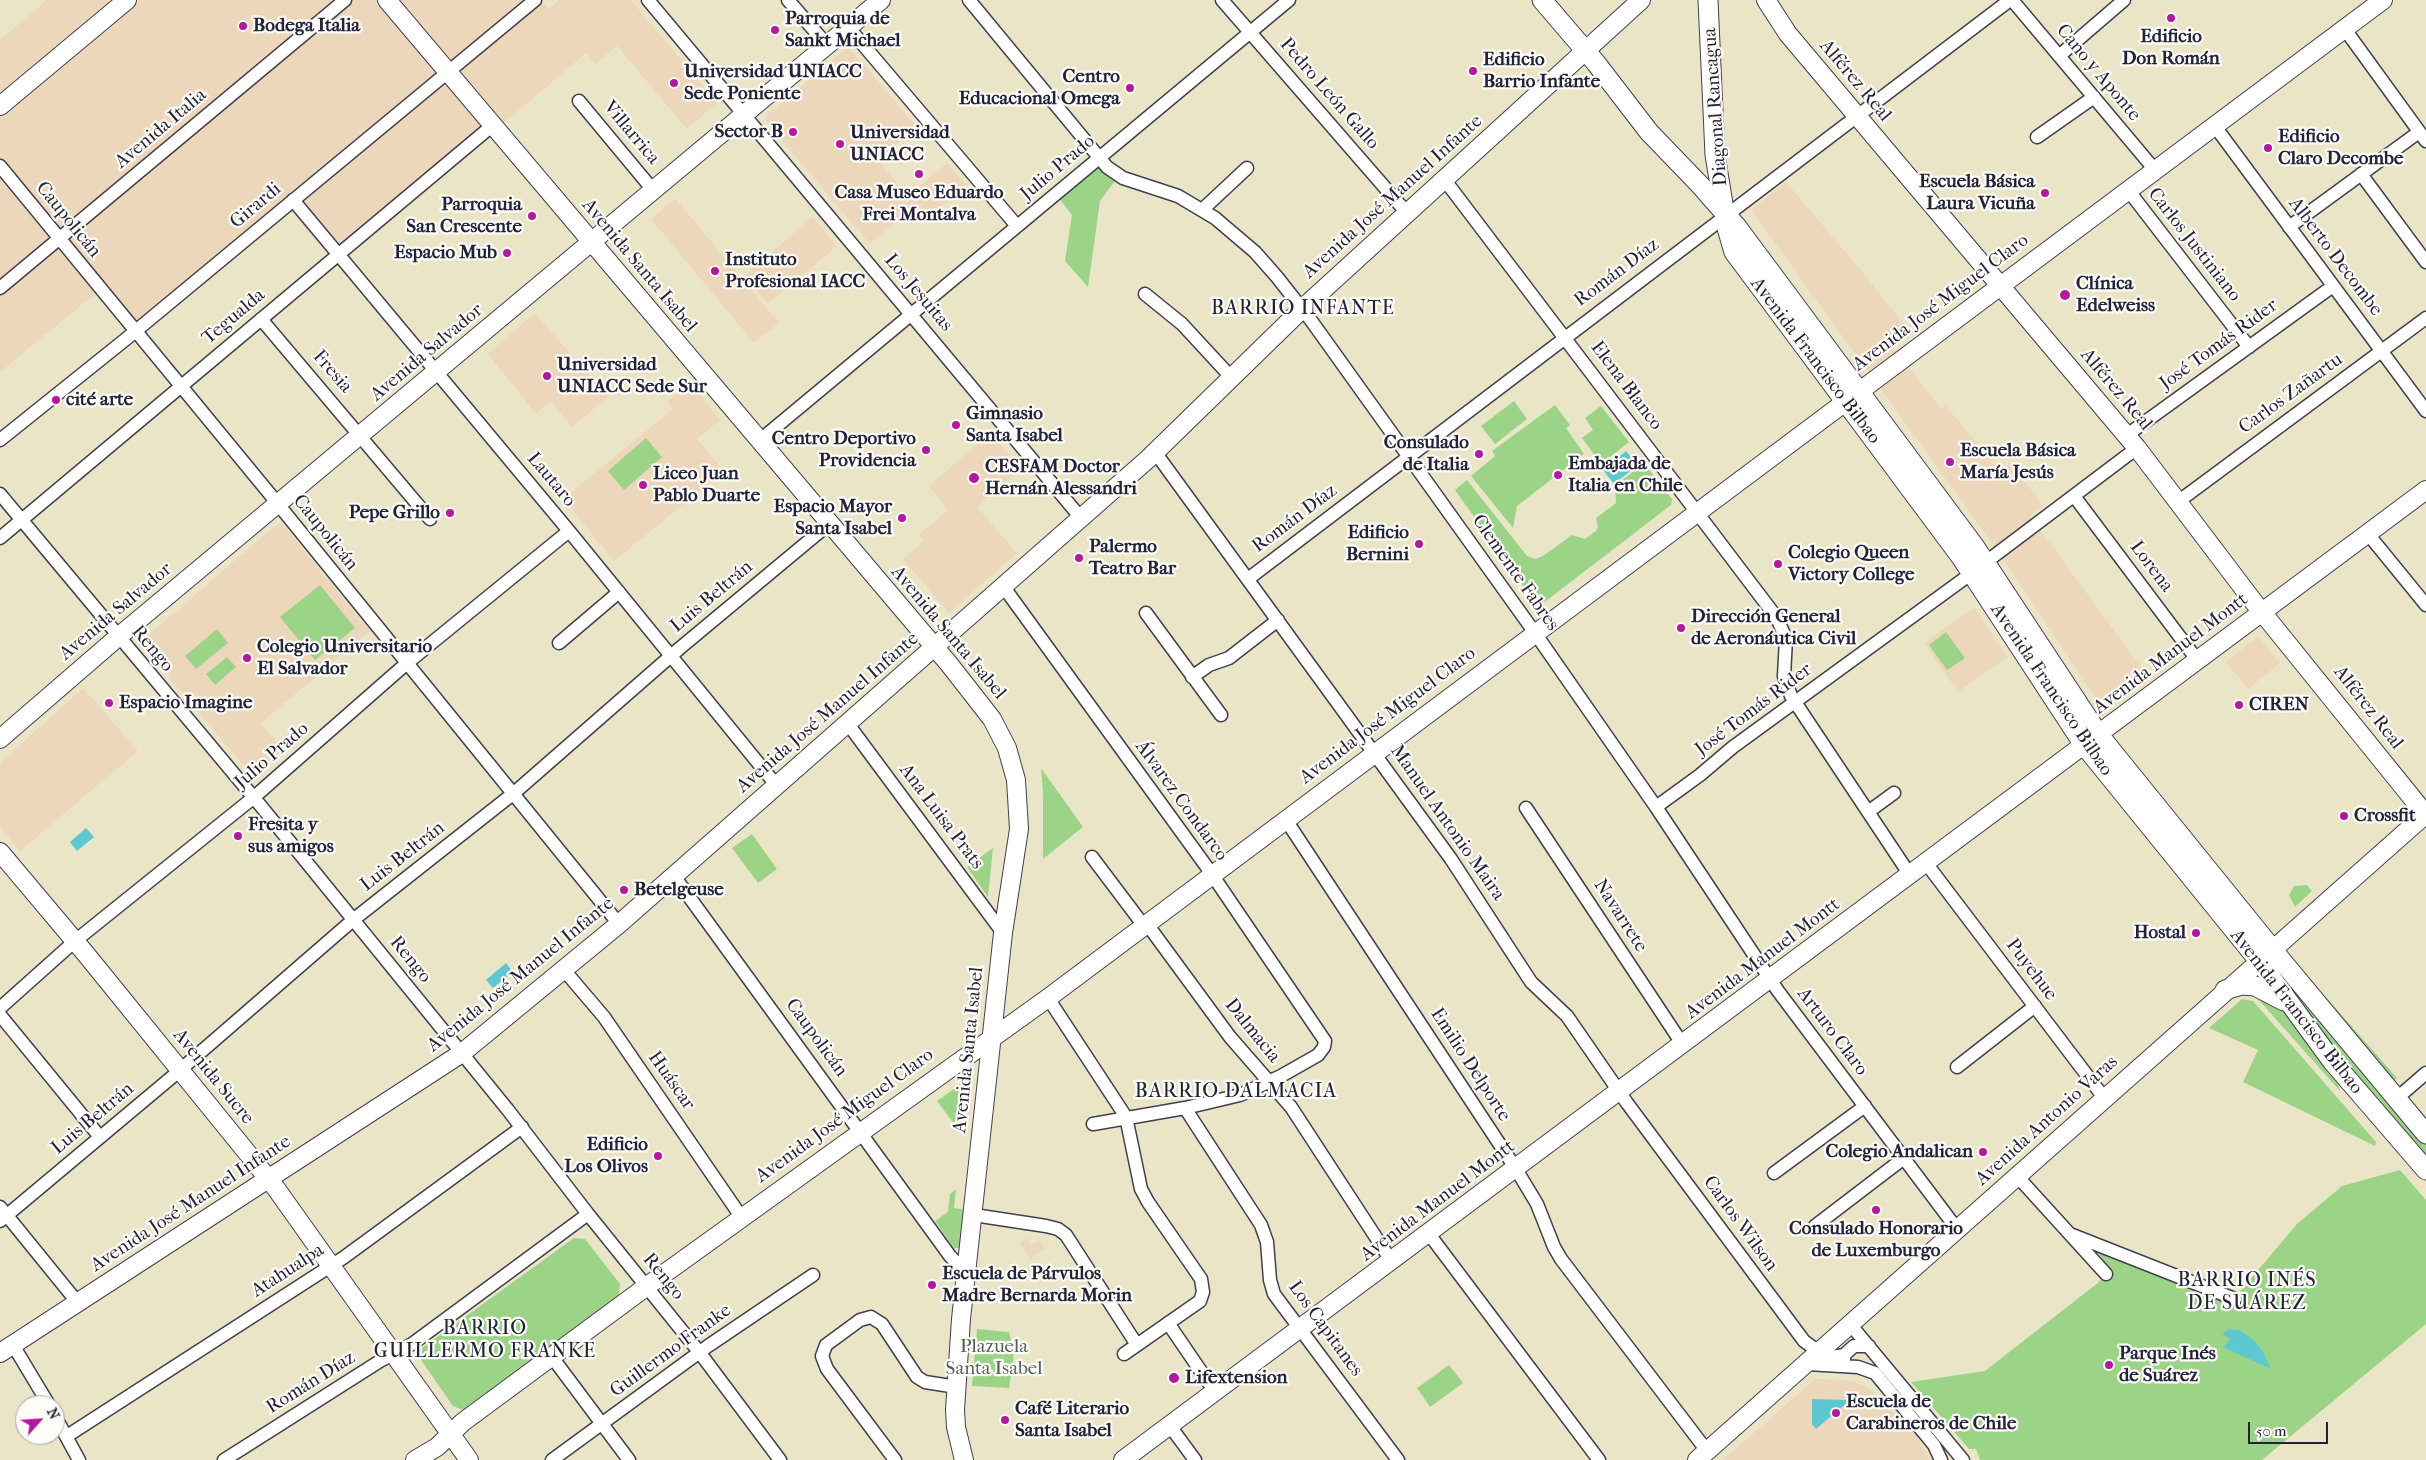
<!DOCTYPE html>
<html>
<head>
<meta charset="utf-8">
<style>
  body { margin:0 }
  #map { position:relative; width:2426px; height:1460px; overflow:hidden; background:#ebe5c7; font-family:"IM FELL French Canon",serif }
  canvas { display:block }
  .north { position:absolute; left:15px; top:1395px; width:50px; height:50px; box-sizing:border-box; background:#fdfcf7; border:1px solid #a5a5ac; border-radius:50%; rotate:64deg; font-size:14px; font-weight:700; line-height:20px; text-align:center; color:#22223b }
  .north::after { content:''; display:block; margin:auto; width:18px; height:22px; background:#b5179e; clip-path:polygon(50% 0,100% 100%,50% 72%,0 100%) }
  .scale { position:absolute; left:2248px; top:1422px; width:80px; height:22px; box-sizing:border-box; border:2px solid #22223b; border-top:0; padding-left:6px; font-size:15px; line-height:18px; white-space:nowrap; color:#22223b; -webkit-text-stroke:4px #fdfcf7; paint-order:stroke }
</style>
</head>
<body>
<div id="map">
<canvas width="2426" height="1460"></canvas>
<div class="north">N</div>
<div class="scale">50 m</div>
</div>
<script>
const context = document.querySelector('canvas').getContext('2d');
context.lineJoin = 'round';
function fillPath(path, color) { context.fillStyle = color; context.fill(path, 'evenodd'); }
const toPath = rows => new Path2D(rows.map(r => 'M' + r).join(''));
function strokePath(path, color, width, dash) { context.strokeStyle = color; context.lineWidth = width; context.lineCap = dash ? 'butt' : 'round'; context.setLineDash(dash || []); context.stroke(path); }
function label(font, color, halo, rows, align = 'center') {
  context.font = font + ' "IM FELL French Canon",serif'; context.lineWidth = 4.5; context.setLineDash([]); context.textBaseline = 'middle'; context.strokeStyle = halo; context.fillStyle = color; for (const [text, x, y, turn = 0] of rows) {
    context.save(); context.translate(x, y); context.rotate((+turn || 0) * Math.PI / 180); context.textAlign = isNaN(turn) ? turn : align; if (halo) context.strokeText(text, 0, 0); context.fillText(text, 0, 0); context.restore();
  }
}
const built = toPath([
  [47,0,541,0,549,9,559,0,631,0,717,103,687,129,617,46,595,64,586,53,337,265,290,210,136,331,101,289,0,372,0,40],
  [845,49,851,50,917,127,878,160,908,196,947,163,966,185,924,221,912,207,870,244,766,122,767,115],
  [1786,182,1864,274,1909,331,1892,345,1941,409,1946,406,2000,471,2011,463,2043,506,2030,516,2146,674,2100,705,1995,547,1751,210],
  [675,198,779,323,754,343,651,219],
  [813,217,837,246,768,304,744,276],
  [535,313,608,397,572,427,551,401,536,414,488,354],
  [690,383,720,420,697,439,724,471,614,561,563,499,673,409,667,401],
  [990,433,1021,468,977,507,1017,553,949,613,903,559,924,541,919,535,948,510,929,486],
  [276,525,283,525,370,631,261,723,283,750,252,776,168,676,169,674,145,643,144,639],
  [1974,608,2008,657,1958,692,1924,643],
  [2258,636,2280,663,2248,689,2226,662],
  [83,688,138,751,20,851,0,827,0,763],
  [1027,1238,1032,1245,1040,1240,1045,1249,1030,1259,1020,1243],
  [1815,1379,1846,1380,1866,1386,1913,1430,1930,1460,1723,1460]
]);
const green = toPath([
  [1100,165,1117,178,1100,201,1088,287,1065,261,1072,215,1058,197],
  [1514,401,1527,419,1495,444,1481,426],
  [1555,405,1570,425,1566,428,1584,454,1517,506,1513,528,1471,476,1495,456,1492,451],
  [1601,406,1629,442,1601,464,1582,438,1593,430,1585,418],
  [646,438,662,457,624,490,608,471],
  [1644,463,1672,499,1671,505,1542,604,1536,604,1455,490,1467,480,1527,556,1535,559,1543,556,1572,535,1585,539,1596,531,1598,527,1596,518,1616,503,1615,486],
  [320,585,355,628,315,660,280,617],
  [217,629,228,643,196,669,185,656],
  [1946,632,1965,658,1947,670,1929,645],
  [227,657,236,667,215,685,206,674],
  [1041,768,1083,827,1043,859,1043,794],
  [752,834,777,869,758,883,732,848],
  [993,848,988,897,967,867],
  [2307,885,2312,891,2295,907,2289,895,2294,886],
  [2296,962,2303,971,2397,1078,2393,1082,2294,964],
  [2279,970,2331,1036,2426,1145,2426,1165,2274,975],
  [2260,994,2284,1008,2337,1078,2340,1091,2257,998],
  [2242,999,2253,1001,2376,1142,2375,1146,2243,1082,2258,1050,2209,1028],
  [965,1081,962,1123,958,1124,952,1121,937,1101],
  [2400,1170,2426,1200,2426,1324,2262,1460,1980,1460,1976,1449,1969,1449,1911,1382,1985,1371,2099,1282,2109,1269,2094,1246,2232,1301,2297,1224,2342,1186],
  [956,1189,954,1208,967,1210,962,1247,958,1248,954,1248,935,1221,948,1212,950,1194],
  [574,1238,585,1239,620,1284,619,1295,463,1410,453,1406,421,1360,422,1348],
  [977,1329,1009,1332,1014,1353,1009,1388,972,1386],
  [1449,1365,1463,1383,1430,1407,1417,1388]
]);
const water = toPath([
  [1626,451,1638,465,1614,484,1603,470],
  [86,828,94,837,77,851,70,842],
  [506,963,513,972,493,988,486,980],
  [2229,1329,2241,1331,2252,1339,2261,1348,2271,1369,2223,1347,2231,1339,2222,1334],
  [1812,1399,1848,1400,1847,1403,1816,1429,1812,1424]
]);
const street = toPath([
  [648,0,1081,518],
  [788,0,827,45],
  [969,0,1107,167,1123,178,1178,196,1215,218,1255,252,1277,277,1310,319,1535,633,1656,807,1778,991,1957,1229],
  [1222,0,1407,213],
  [2012,0,2155,170],
  [848,27,1017,226],
  [2344,28,2426,141],
  [2059,56,2124,0],
  [579,101,653,190],
  [2214,125,2426,411],
  [2037,137,2094,97],
  [0,166,269,493,619,924],
  [2361,174,2426,262],
  [1444,179,1777,618,1786,639,1784,676,1791,696,1910,875],
  [2128,190,2249,347],
  [293,200,569,531,777,786],
  [1202,210,1247,168],
  [2289,227,2419,132],
  [0,288,345,0],
  [1145,294,1182,324,1231,377],
  [261,319,430,519],
  [2127,435,2333,286],
  [0,440,126,339,535,0],
  [759,441,1289,0],
  [1155,452,1451,859,1531,982,1567,1016,1627,1103,1804,1341,1819,1352,1832,1357,1844,1355],
  [0,494,260,805,508,1110,588,1214,700,1353,780,1460],
  [2074,496,2198,661],
  [2179,501,2426,318],
  [2368,534,2426,605],
  [0,538,493,125],
  [1986,562,2137,448],
  [1248,579,2010,0],
  [1003,586,1209,870,1325,1041,1324,1047,1318,1055,1281,1076,1240,1095,1185,1108,1093,1124],
  [1146,613,1221,715],
  [559,643,619,592],
  [1192,677,1209,665,1229,658,1278,620],
  [848,724,1003,933],
  [1656,807,1700,775,1733,747,1972,573],
  [1526,808,1683,1045],
  [1868,812,1894,793],
  [1286,820,1516,1169,1537,1204,1554,1247,1561,1259,1707,1451],
  [1092,857,1144,926],
  [1926,863,2105,1099],
  [674,876,950,1256,956,1262,967,1262],
  [1147,924,1230,1037,1291,1107,1392,1262],
  [564,970,604,1017,742,1218],
  [1048,998,1126,1117,1141,1189,1148,1202,1201,1279,1203,1292,1200,1301,1124,1354],
  [0,1008,75,941,253,798,407,663,569,531],
  [0,1015,100,1137],
  [1957,1067,2035,1006],
  [2396,1099,2426,1073],
  [1185,1108,1261,1225,1267,1242,1270,1280,1274,1294,1398,1460],
  [1774,1173,1865,1106],
  [2017,1176,2106,1274],
  [0,1207,78,1303],
  [974,1215,1046,1226,1058,1229,1066,1235,1137,1345],
  [0,1221,172,1077,353,920,514,793,680,648,829,524],
  [1815,1226,1904,1158],
  [1429,1234,1599,1460],
  [2070,1234,2235,1299],
  [1168,1323,1215,1392],
  [1850,1324,1963,1460],
  [13,1345,49,1405],
  [552,1357,629,1460],
  [1844,1361,1844,1355,1854,1346,1869,1346],
  [1807,1364,1858,1367,1875,1373,1934,1445,1941,1460],
  [55,1416,79,1460],
  [1170,1426,1195,1460],
  [67,1436,343,1258,522,1127],
  [224,1460,380,1361,412,1344,588,1214],
  [552,1460,708,1346,813,1275],
  [895,1460,827,1369,822,1356,826,1345,860,1320,871,1317,882,1324,917,1377,925,1382,957,1387]
]);
const secondary = toPath([
  [387,0,949,664,992,719,1007,748,1016,780,1019,829,1003,933,961,1319,955,1410,956,1427,964,1460],
  [1766,0,1788,34,2137,448,2253,601,2426,815],
  [0,106,127,0],
  [0,739,118,637,881,0],
  [0,852,85,953,275,1187,469,1460],
  [0,1353,462,1053,619,924,1148,459,1302,309,1641,0],
  [415,1460,437,1447,463,1422,654,1281,1048,998,2383,0],
  [1123,1460,2426,490],
  [1697,1460,2426,814]
]);
const primary = toPath([
  [1542,0,1596,63,1649,132,1701,186,1737,227,1975,547,2099,735,2282,961,2426,1134],
  [1708,0,1715,155,1727,228,1734,252,1961,557,2084,745,2259,961,2332,1061,2426,1170],
  [2225,990,2242,985,2255,986,2284,1001]
]);
const markers = [
  [2171,18,5,"#b5179e"],
  [243,26,5,"#b5179e"],
  [775,30,5,"#b5179e"],
  [1473,71,5,"#b5179e"],
  [674,83,5,"#b5179e"],
  [1130,88,5,"#b5179e"],
  [793,132,5,"#b5179e"],
  [840,144,5,"#b5179e"],
  [2268,148,5,"#b5179e"],
  [919,174,5,"#b5179e"],
  [2045,193,5,"#b5179e"],
  [532,216,5,"#b5179e"],
  [507,253,5,"#b5179e"],
  [715,271,5,"#b5179e"],
  [2065,295,6,"#b5179e"],
  [547,376,5,"#b5179e"],
  [56,400,5,"#b5179e"],
  [956,425,5,"#b5179e"],
  [926,450,5,"#b5179e"],
  [1479,454,5,"#b5179e"],
  [1950,462,5,"#b5179e"],
  [1558,475,5,"#b5179e"],
  [974,478,6,"#b5179e"],
  [643,485,5,"#b5179e"],
  [450,513,5,"#b5179e"],
  [902,518,5,"#b5179e"],
  [1419,544,5,"#b5179e"],
  [1079,558,5,"#b5179e"],
  [1778,564,5,"#b5179e"],
  [1681,628,5,"#b5179e"],
  [247,658,5,"#b5179e"],
  [109,703,5,"#b5179e"],
  [2239,705,5,"#b5179e"],
  [2344,816,5,"#b5179e"],
  [238,836,5,"#b5179e"],
  [624,890,5,"#b5179e"],
  [2196,933,5,"#b5179e"],
  [1983,1152,5,"#b5179e"],
  [658,1156,5,"#b5179e"],
  [1876,1210,5,"#b5179e"],
  [932,1285,5,"#b5179e"],
  [2109,1365,5,"#b5179e"],
  [1174,1378,6,"#b5179e"],
  [1836,1413,5,"#b5179e"],
  [1005,1420,5,"#b5179e"]
];
const poiNames = [
  ["Parroquia de",785,19],
  ["Sankt Michael",785,41],
  ["Bodega Italia",253,26],
  ["Edificio",2171,37,"center"],
  ["Don Román",2171,59,"center"],
  ["Edificio",1483,60],
  ["Barrio Infante",1483,82],
  ["Universidad UNIACC",684,72],
  ["Sede Poniente",684,94],
  ["Centro",1120,77,"right"],
  ["Educacional Omega",1120,99,"right"],
  ["Sector B",783,132,"right"],
  ["Universidad",850,133],
  ["UNIACC",850,155],
  ["Edificio",2278,137],
  ["Claro Decombe",2278,159],
  ["Escuela Básica",2035,182,"right"],
  ["Laura Vicuña",2035,204,"right"],
  ["Casa Museo Eduardo",919,193,"center"],
  ["Frei Montalva",919,215,"center"],
  ["Parroquia",522,205,"right"],
  ["San Crescente",522,227,"right"],
  ["Espacio Mub",497,253,"right"],
  ["Instituto",725,260],
  ["Profesional IACC",725,282],
  ["Clínica",2076,284],
  ["Edelweiss",2076,306],
  ["Universidad",557,365],
  ["UNIACC Sede Sur",557,387],
  ["cité arte",66,400],
  ["Gimnasio",966,414],
  ["Santa Isabel",966,436],
  ["Centro Deportivo",916,439,"right"],
  ["Providencia",916,461,"right"],
  ["Consulado",1469,443,"right"],
  ["de Italia",1469,465,"right"],
  ["Escuela Básica",1960,451],
  ["María Jesús",1960,473],
  ["Embajada de",1568,464],
  ["Italia en Chile",1568,486],
  ["CESFAM Doctor",985,467],
  ["Hernán Alessandri",985,489],
  ["Liceo Juan",653,474],
  ["Pablo Duarte",653,496],
  ["Espacio Mayor",892,507,"right"],
  ["Santa Isabel",892,529,"right"],
  ["Pepe Grillo",440,513,"right"],
  ["Edificio",1409,533,"right"],
  ["Bernini",1409,555,"right"],
  ["Palermo",1089,547],
  ["Teatro Bar",1089,569],
  ["Colegio Queen",1788,553],
  ["Victory College",1788,575],
  ["Dirección General",1691,617],
  ["de Aeronáutica Civil",1691,639],
  ["Colegio Universitario",257,647],
  ["El Salvador",257,669],
  ["Espacio Imagine",119,703],
  ["CIREN",2249,705],
  ["Crossfit",2354,816],
  ["Fresita y",248,825],
  ["sus amigos",248,847],
  ["Betelgeuse",634,890],
  ["Hostal",2186,933,"right"],
  ["Edificio",648,1145,"right"],
  ["Los Olivos",648,1167,"right"],
  ["Colegio Andalican",1973,1152,"right"],
  ["Consulado Honorario",1876,1229,"center"],
  ["de Luxemburgo",1876,1251,"center"],
  ["Escuela de Párvulos",942,1274],
  ["Madre Bernarda Morin",942,1296],
  ["Parque Inés",2119,1354],
  ["de Suárez",2119,1376],
  ["Lifextension",1185,1378],
  ["Escuela de",1846,1402],
  ["Carabineros de Chile",1846,1424],
  ["Café Literario",1015,1409],
  ["Santa Isabel",1015,1431]
];
const streetNames = [
  ["Cano y Aponte",2098,73,50],
  ["Alférez Real",1855,81,50],
  ["Pedro León Gallo",1329,94,49],
  ["Diagonal Rancagua",1716,107,-94],
  ["Avenida Italia",161,129,-40],
  ["Villarrica",631,133,50],
  ["Julio Prado",1058,168,-40],
  ["Avenida José Manuel Infante",1393,197,-42],
  ["Girardi",256,206,-40],
  ["Caupolicán",68,220,51],
  ["Carlos Justiniano",2194,245,52],
  ["Alberto Decombe",2335,257,53],
  ["Avenida Santa Isabel",639,266,50],
  ["Román Díaz",1617,273,-37],
  ["Los Jesuitas",918,293,50],
  ["Avenida José Miguel Claro",1941,303,-37],
  ["Tegualda",234,317,-40],
  ["José Tomás Rider",2219,345,-36],
  ["Avenida Salvador",427,353,-40],
  ["Avenida Francisco Bilbao",1815,361,53],
  ["Fresia",332,372,49],
  ["Elena Blanco",1626,386,53],
  ["Alférez Real",2116,390,50],
  ["Carlos Zañartu",2291,394,-36],
  ["Lautaro",551,480,50],
  ["Román Díaz",1295,519,-37],
  ["Caupolicán",325,533,51],
  ["Lorena",2151,567,53],
  ["Clemente Fabres",1515,573,55],
  ["Luis Beltrán",712,597,-40],
  ["Avenida Salvador",116,612,-40],
  ["Avenida Santa Isabel",948,633,50],
  ["Rengo",152,649,50],
  ["Avenida Manuel Montt",2171,654,-37],
  ["Avenida Francisco Bilbao",2051,690,56],
  ["Alférez Real",2368,708,52],
  ["José Tomás Rider",1754,710,-37],
  ["Avenida José Manuel Infante",828,713,-41],
  ["Avenida José Miguel Claro",1388,716,-37],
  ["Julio Prado",272,756,-41],
  ["Álvarez Condarco",1181,801,54],
  ["Ana Luisa Prats",941,817,53],
  ["Manuel Antonio Maira",1447,823,55],
  ["Luis Beltrán",403,857,-38],
  ["Navarrete",1620,916,57],
  ["Avenida Manuel Montt",1763,959,-37],
  ["Rengo",410,960,51],
  ["Puyehue",2031,970,53],
  ["Avenida José Manuel Infante",521,975,-39],
  ["Avenida Francisco Bilbao",2296,1012,52],
  ["Dalmacia",1252,1031,51],
  ["Arturo Claro",1832,1032,53],
  ["Caupolicán",816,1038,54],
  ["Avenida Santa Isabel",969,1050,-84],
  ["Emilio Delporte",1470,1065,57],
  ["Avenida Sucre",213,1077,51],
  ["Huáscar",671,1081,55],
  ["Avenida José Miguel Claro",845,1116,-36],
  ["Luis Beltrán",93,1119,-40],
  ["Avenida Antonio Varas",2047,1121,-42],
  ["Avenida Manuel Montt",1438,1201,-37],
  ["Avenida José Manuel Infante",191,1204,-33],
  ["Carlos Wilson",1740,1224,54],
  ["Atahualpa",288,1271,-33],
  ["Rengo",663,1277,51],
  ["Los Capitanes",1325,1329,54],
  ["Guillermo Franke",671,1351,-36],
  ["Román Díaz",311,1383,-32]
];
const parkNames = [
  ["Plazuela",994,1347],
  ["Santa Isabel",994,1369]
];
const neighbourhoodNames = [
  ["BARRIO INFANTE",1303,309],
  ["BARRIO DALMACIA",1236,1092],
  ["BARRIO INÉS",2247,1281],
  ["DE SUÁREZ",2247,1304],
  ["BARRIO",485,1329],
  ["GUILLERMO FRANKE",485,1352]
];
fillPath(built, '#edd7bb');
fillPath(green, '#9bd487');
fillPath(water, '#5bc8d2');
strokePath(street, '#403f50', 15);
strokePath(secondary, '#403f50', 20);
strokePath(primary, '#403f50', 21);
strokePath(street, '#fff', 12);
strokePath(secondary, '#fff', 18);
strokePath(primary, '#fff', 19);
for (const [x, y, r, color] of markers) { const dot = new Path2D(); dot.arc(x, y, r, 0, 2 * Math.PI); context.fillStyle = color; context.fill(dot); strokePath(dot, '#fdfcf7', 2); }
label('bold 19px', '#22223b', '#fdfcf7', poiNames, 'left');
label('19px', '#22223b', '#fdfcf7', streetNames);
label('19px', '#4c6056', '#fdfcf7', parkNames);
context.letterSpacing = '1px';
label('20px', '#22223b', '#fdfcf7', neighbourhoodNames);
context.letterSpacing = '0px';
</script>
</body>
</html>
